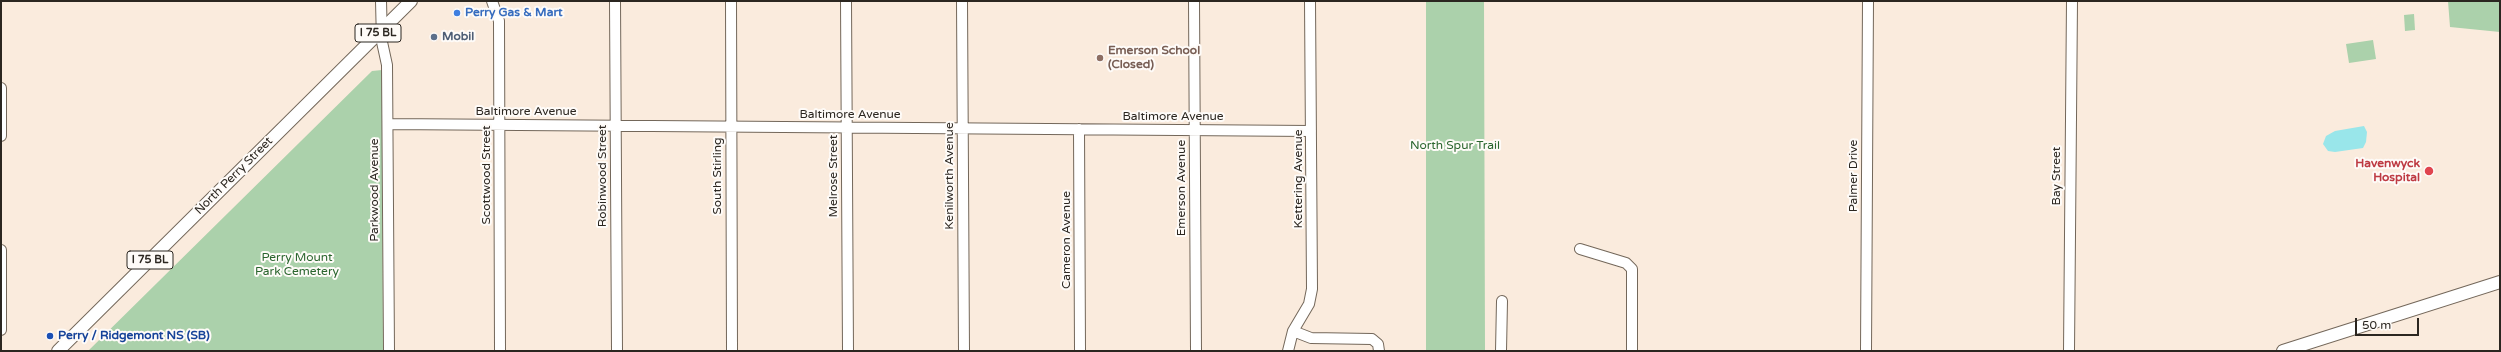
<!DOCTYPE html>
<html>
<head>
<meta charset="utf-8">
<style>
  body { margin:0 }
  #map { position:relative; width:2501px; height:352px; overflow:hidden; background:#faebdd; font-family:"Varela Round",sans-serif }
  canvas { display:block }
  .frame { position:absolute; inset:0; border:2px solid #2b2620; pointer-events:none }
  .scale { position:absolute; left:2355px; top:318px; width:64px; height:18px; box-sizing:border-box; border:2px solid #2b2620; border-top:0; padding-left:5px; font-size:12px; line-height:14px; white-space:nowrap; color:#2b2620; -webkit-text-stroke:3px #fefbf8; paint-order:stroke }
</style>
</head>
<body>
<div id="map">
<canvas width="2501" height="352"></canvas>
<div class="frame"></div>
<div class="scale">50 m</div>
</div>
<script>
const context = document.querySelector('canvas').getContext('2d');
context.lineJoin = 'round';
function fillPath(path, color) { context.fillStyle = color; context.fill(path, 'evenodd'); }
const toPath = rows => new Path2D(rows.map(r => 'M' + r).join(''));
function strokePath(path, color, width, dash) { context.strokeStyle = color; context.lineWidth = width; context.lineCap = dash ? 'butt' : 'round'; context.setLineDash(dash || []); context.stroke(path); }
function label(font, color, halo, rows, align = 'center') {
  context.font = font + ' "Varela Round",sans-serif'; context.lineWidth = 4; context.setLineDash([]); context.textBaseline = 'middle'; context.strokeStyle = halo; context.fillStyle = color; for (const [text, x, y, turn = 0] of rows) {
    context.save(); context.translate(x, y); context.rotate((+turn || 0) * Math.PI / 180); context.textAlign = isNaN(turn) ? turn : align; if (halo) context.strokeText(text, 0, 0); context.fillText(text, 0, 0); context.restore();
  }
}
const green = toPath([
  [1426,1,1484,1,1485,351,1426,351],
  [2448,1,2500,1,2500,32,2450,27],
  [2414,14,2415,30,2405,31,2404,15],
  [2373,40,2376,59,2349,63,2346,44],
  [382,70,383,351,88,351,372,71]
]);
const water = toPath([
  [2364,126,2367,132,2366,142,2363,148,2335,152,2328,151,2323,144,2326,136,2335,131]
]);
const minor = toPath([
  [381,1,382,42,387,65,389,351],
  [492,1,499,21,500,351],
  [615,1,617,351],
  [731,1,732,351],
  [846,1,848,351],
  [962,1,964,351],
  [1194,1,1196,351],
  [1,88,1,136],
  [388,124,1311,131],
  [1079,129,1080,351],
  [1580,249,1626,263,1632,269,1632,351],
  [1,250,1,330],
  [1293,331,1311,338,1372,339,1378,344,1379,351],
  [1288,351,1293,331,1309,304,1312,289,1310,1],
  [1501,351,1502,301],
  [1866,351,1868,1],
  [2069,351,2072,1]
]);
const major = toPath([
  [58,351,411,1],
  [2283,351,2500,282]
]);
const markers = [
  [457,13,4,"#3f7fe0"],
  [434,37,4,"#5c6f8a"],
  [1100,58,4,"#8d6e63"],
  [2429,171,5,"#e0444e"],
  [50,336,4,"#1a4fb4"]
];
const shields = [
  [378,33,46],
  [150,260,46]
];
const shieldNames = [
  ["I 75 BL",378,33],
  ["I 75 BL",150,260]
];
const shopNames = [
  ["Perry Gas & Mart",465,13]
];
const serviceNames = [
  ["Mobil",442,37]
];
const educationNames = [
  ["Emerson School",1108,51],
  ["(Closed)",1108,65]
];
const streetNames = [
  ["Baltimore Avenue",526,112],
  ["Baltimore Avenue",850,115],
  ["Baltimore Avenue",1173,117],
  ["Scottwood Street",487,175,-90],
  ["North Perry Street",234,176,-45],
  ["Robinwood Street",603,176,-90],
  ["South Stirling",718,176,-90],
  ["Melrose Street",834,176,-90],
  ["Kenilworth Avenue",950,176,-90],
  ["Palmer Drive",1854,176,-90],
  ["Bay Street",2057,176,-90],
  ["Kettering Avenue",1299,179,-90],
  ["Emerson Avenue",1182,188,-90],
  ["Parkwood Avenue",375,190,-90],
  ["Cameron Avenue",1067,240,-90]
];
const parkNames = [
  ["North Spur Trail",1455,146],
  ["Perry Mount",297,258],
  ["Park Cemetery",297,272]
];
const healthNames = [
  ["Havenwyck",2420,164],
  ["Hospital",2420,178]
];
const transitNames = [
  ["Perry / Ridgemont NS (SB)",58,336]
];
fillPath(green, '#abd1ab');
fillPath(water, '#99e6ea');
strokePath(minor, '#73675a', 12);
strokePath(major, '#73675a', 14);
strokePath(minor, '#fff', 10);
strokePath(major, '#fff', 12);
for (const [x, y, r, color] of markers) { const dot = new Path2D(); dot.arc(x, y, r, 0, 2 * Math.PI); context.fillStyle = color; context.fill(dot); strokePath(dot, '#fefbf8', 1.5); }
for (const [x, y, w] of shields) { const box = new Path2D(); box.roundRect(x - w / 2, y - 9, w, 18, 3); context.fillStyle = '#fefbf8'; context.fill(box); strokePath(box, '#2b2620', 1); }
label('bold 11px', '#2b2620', null, shieldNames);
label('bold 12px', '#366cbe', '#fefbf8', shopNames, 'left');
label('bold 12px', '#4e5e75', '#fefbf8', serviceNames, 'left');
label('bold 12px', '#785e54', '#fefbf8', educationNames, 'left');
label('12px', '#2b2620', '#fefbf8', streetNames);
label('12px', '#2a652e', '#fefbf8', parkNames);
label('bold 12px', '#be3a42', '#fefbf8', healthNames, 'right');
label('bold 12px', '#164399', '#fefbf8', transitNames, 'left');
</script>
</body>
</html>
